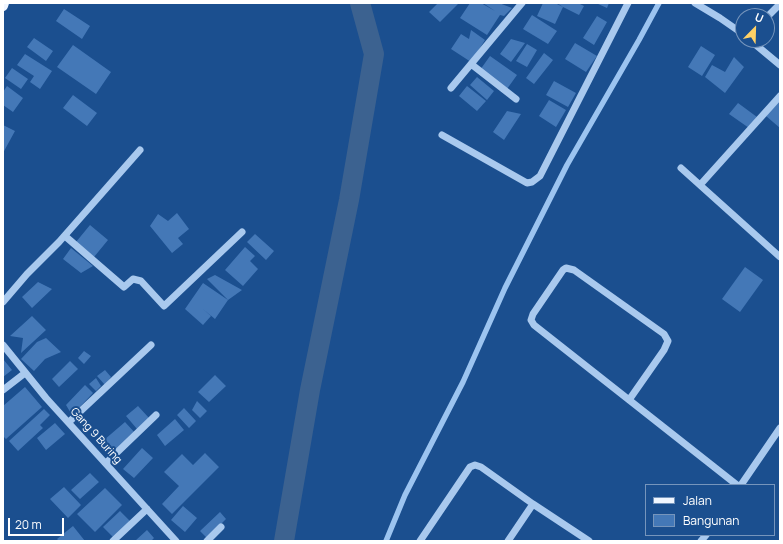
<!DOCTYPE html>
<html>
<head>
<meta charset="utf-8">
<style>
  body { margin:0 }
  #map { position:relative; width:783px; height:544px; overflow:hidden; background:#1b4f8f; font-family:Manrope,sans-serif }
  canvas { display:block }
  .frame { position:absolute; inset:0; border:4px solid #fff; pointer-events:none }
  .legend { position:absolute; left:645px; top:484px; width:130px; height:52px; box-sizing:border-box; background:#1b4f8f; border:1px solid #7695bc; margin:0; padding:5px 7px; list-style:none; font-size:12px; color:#fff }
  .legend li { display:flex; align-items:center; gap:8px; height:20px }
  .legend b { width:20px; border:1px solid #7695bc }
  .north { position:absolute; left:735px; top:8px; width:40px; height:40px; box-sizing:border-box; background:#1b4f8f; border:1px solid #7695bc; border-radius:50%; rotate:23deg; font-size:11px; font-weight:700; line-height:16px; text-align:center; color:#fff }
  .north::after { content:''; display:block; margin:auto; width:14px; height:18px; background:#ffd166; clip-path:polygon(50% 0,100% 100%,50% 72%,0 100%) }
  .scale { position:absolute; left:8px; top:518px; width:56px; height:18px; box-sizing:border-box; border:2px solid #fff; border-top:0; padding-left:5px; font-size:12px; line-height:14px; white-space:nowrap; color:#fff; -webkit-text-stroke:3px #1b4f8f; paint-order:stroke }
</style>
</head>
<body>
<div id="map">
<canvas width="783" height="544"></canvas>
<div class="frame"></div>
<ul class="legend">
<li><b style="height:5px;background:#f0f6ff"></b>Jalan</li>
<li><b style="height:11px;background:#4478b7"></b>Bangunan</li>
</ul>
<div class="north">U</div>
<div class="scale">20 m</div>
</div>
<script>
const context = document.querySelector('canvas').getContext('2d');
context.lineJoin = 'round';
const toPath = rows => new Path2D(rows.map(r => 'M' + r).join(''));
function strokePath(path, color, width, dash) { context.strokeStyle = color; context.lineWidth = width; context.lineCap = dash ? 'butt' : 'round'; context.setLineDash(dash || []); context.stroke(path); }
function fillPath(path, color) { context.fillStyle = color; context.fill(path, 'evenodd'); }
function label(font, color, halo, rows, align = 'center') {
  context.font = font + ' Manrope,sans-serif'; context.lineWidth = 4; context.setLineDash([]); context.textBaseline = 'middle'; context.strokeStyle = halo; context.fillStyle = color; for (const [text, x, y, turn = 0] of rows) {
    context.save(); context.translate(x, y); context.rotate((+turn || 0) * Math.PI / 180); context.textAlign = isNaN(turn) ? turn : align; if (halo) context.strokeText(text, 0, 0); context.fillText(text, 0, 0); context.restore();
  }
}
const stream = toPath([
  [386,541,405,495,463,382,505,288,567,165,639,40,659,3]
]);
const canal = toPath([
  [284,541,310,390,349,200,374,54,360,3]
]);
const building = toPath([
  [438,3,459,3,440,22,429,12],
  [470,3,481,3,495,11,483,3,499,3,512,8,504,16,500,15,487,35,460,18],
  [543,3,555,3,563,7,557,3,578,3,584,6,579,15,563,7,555,24,537,16],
  [596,3,609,3,607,8],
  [64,9,90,26,82,39,56,21],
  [532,15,557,31,548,44,523,29],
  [597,16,607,22,594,45,583,38],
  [471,30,485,40,471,62,451,49,461,34,469,39],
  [34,38,53,51,46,61,27,47],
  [511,39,525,43,511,62,500,54],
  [575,43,597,56,586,72,565,59],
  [527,44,537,50,527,67,516,61],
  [73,45,111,72,96,94,57,67],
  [701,46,715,55,702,76,688,67],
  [544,53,553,60,534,84,526,78],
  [25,54,52,71,40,89,30,82,34,76,17,65],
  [490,56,517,75,507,89,480,70],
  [734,57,744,67,725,93,705,77,712,65,725,72],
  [12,68,28,79,21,89,5,78],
  [477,77,494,91,487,100,470,85],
  [554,81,576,93,568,107,546,95],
  [7,86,23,98,13,112,3,105,3,92],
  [467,86,486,101,477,111,459,96],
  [73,95,97,113,87,126,63,108],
  [549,100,566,110,556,127,539,116],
  [780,100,780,128,766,116],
  [738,103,757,117,749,128,729,114],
  [507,111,521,114,504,140,493,132],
  [3,125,15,131,3,153],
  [177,213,189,229,178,238,183,244,172,253,150,226,158,214,168,221],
  [90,225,108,240,94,257,76,242],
  [255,234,274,251,266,260,247,242],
  [245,247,255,256,250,261,258,269,243,286,225,270],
  [71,248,93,266,81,273,63,259],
  [745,267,763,280,740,312,722,299],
  [215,275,242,290,228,300,207,279],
  [38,282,52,289,32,308,22,297],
  [203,283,228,300,215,319,203,309,211,316,203,325,185,309],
  [32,316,46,330,21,353,23,338,10,336],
  [46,338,61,352,45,359,34,371,21,359,37,342],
  [84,351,91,356,84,364,78,358],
  [3,359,12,370,3,377],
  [70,361,78,369,59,387,52,379],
  [105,370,111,377,105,385,97,376],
  [215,375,226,386,209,402,198,392],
  [96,378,101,386,96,391,89,384],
  [85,385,93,393,72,415,66,405],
  [25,387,42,407,6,439,3,436,3,406],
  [197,401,207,411,200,418,192,410],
  [138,406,149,418,137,429,126,416],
  [184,408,196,421,189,428,177,415],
  [44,409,50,415,40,425,43,428,18,451,9,441],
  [175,419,184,430,165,446,157,435],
  [125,422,136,434,115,452,104,440],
  [55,423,65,434,46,450,37,438],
  [142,448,153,458,134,478,123,469],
  [205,453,219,467,172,514,162,504,179,486,164,472,182,454,193,465],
  [90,473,99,482,80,499,71,490],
  [64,487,81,505,68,518,50,499],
  [105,488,122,505,95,532,77,514],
  [183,506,197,518,185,532,171,520],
  [120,511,131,522,114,538,103,527],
  [220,512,226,519,207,538,200,531],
  [73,526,85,541,59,541,57,539],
  [147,530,154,538,151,541,135,541]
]);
const minor = toPath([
  [695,3,720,18,743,34],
  [767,17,780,4],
  [750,40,780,65],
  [471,64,516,99],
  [451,88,522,3],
  [442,135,527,183,532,182,540,176,628,3],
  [681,168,780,257],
  [700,185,780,96],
  [65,236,124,287,133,279,141,281,164,306,242,232],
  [3,302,27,274,59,242,140,150],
  [3,345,46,398,176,541],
  [3,390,25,373],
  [629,400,664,350,668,341,664,334,574,270,566,268,563,270,533,314,531,320,534,325,737,485],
  [69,422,151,345],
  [106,463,156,415],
  [741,485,780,428],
  [113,541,147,509],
  [207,541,221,527],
  [420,541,470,467,475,465,481,467,533,504,589,541],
  [508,541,533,504],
  [701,541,706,535]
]);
const major = toPath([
  [3,6,4,3]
]);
const streetNames = [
  ["Gang 9 Buring",96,436,48]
];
strokePath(stream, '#9cc4f0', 5.5);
strokePath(canal, '#3c6290', 20);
fillPath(building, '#4478b7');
strokePath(minor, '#a9c9ee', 7);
strokePath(major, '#f0f6ff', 10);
label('11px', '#fff', '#1b4f8f', streetNames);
</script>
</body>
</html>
